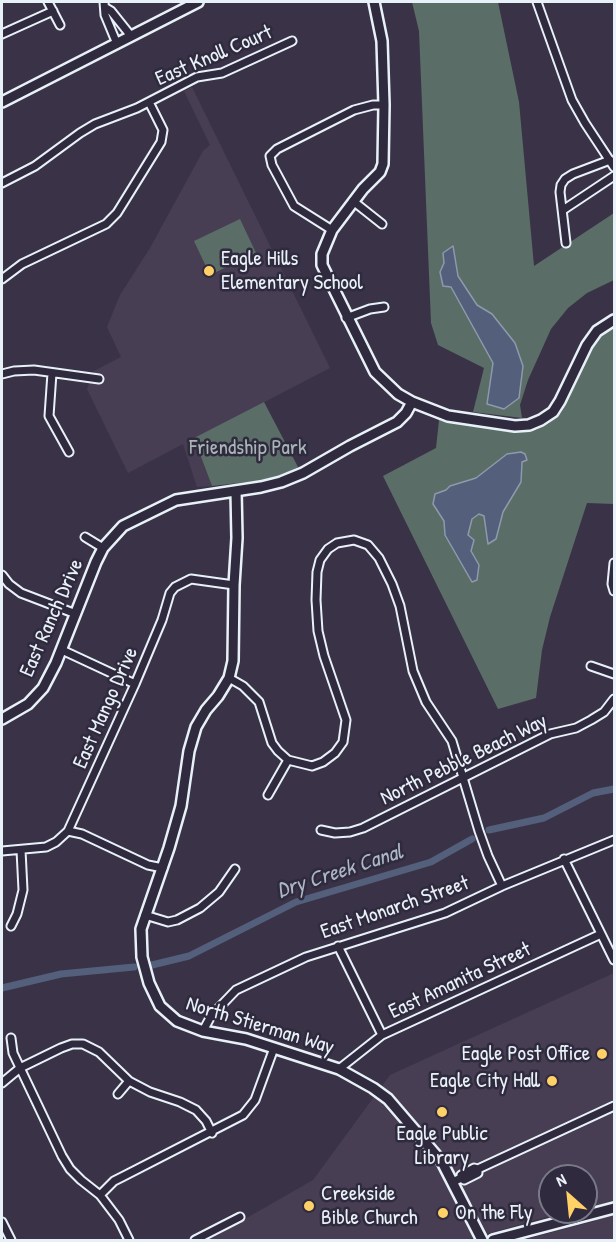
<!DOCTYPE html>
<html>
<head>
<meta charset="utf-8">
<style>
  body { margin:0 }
  #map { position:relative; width:616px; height:1242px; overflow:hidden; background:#3a3347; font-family:"Patrick Hand",sans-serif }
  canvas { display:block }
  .frame { position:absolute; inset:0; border:3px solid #e8f1f8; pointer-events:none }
  .north { position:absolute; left:538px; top:1164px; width:60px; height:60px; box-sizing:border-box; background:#2f2a3d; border:2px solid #797a88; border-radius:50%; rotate:333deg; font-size:16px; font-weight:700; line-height:24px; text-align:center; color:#e8f1f8 }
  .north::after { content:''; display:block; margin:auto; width:21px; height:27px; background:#ffd166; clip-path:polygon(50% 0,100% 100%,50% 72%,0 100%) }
</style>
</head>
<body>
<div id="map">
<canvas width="616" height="1242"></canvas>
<div class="frame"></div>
<div class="north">N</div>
</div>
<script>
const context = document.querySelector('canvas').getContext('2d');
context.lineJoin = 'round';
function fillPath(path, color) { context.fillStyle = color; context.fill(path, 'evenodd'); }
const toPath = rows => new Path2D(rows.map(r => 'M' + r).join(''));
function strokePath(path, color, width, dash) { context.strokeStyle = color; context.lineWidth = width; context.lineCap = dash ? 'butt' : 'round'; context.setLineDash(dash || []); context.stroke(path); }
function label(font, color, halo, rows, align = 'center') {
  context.font = font + ' "Patrick Hand",sans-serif'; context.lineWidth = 5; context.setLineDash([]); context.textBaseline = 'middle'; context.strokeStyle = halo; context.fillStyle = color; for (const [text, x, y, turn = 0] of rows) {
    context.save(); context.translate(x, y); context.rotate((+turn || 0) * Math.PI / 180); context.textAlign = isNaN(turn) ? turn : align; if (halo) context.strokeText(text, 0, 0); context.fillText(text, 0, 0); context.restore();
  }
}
const built = toPath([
  [192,87,330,368,195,438,212,486,197,487,183,444,128,473,87,389,94,371,121,357,107,327,120,295,150,248,203,151,210,145,184,91],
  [614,973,614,1240,523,1240,595,1221,586,1206,586,1176,550,1176,550,1212,564,1212,465,1240,203,1240,245,1219,313,1180,390,1075]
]);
const green = toPath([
  [412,2,498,2,519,102,534,266,614,213,614,280,587,293,568,308,551,329,528,380,520,405,522,418,473,412,484,368,438,345,431,323,419,31],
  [240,219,256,253,210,275,194,241],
  [614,326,614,504,587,503,550,617,542,650,536,698,498,709,383,476,436,448,439,420,510,432,536,430,548,424,561,413,596,342,605,332],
  [264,402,298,467,285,474,266,480,212,486,194,438]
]);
const water = toPath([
  [453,246,458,276,477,305,492,314,515,343,523,366,519,398,504,409,487,404,493,363,451,287,443,286,440,272,444,263,443,253,453,246],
  [521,452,525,454,527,460,522,462,521,482,503,512,496,539,488,544,484,516,479,514,472,519,468,535,474,540,471,551,479,565,477,580,472,582,445,535,444,521,433,504,435,494,446,490,450,486,476,478,507,454,521,452]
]);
const canal = toPath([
  [489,830,544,818,593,793,614,789],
  [152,965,189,956,296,902,431,862,472,839],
  [2,988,61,974,134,967]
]);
const street = toPath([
  [48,2,60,25],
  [104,2,105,15,117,44],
  [537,2,572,100,585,123,614,167],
  [106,8,111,11,131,36],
  [2,34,53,11],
  [2,183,35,166,80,133,95,124,137,108,197,77,222,73,292,41],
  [353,201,382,224],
  [563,210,614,176],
  [332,230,294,206,272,165,270,156,277,149,354,110,373,105,384,105],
  [566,243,560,192,561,185,565,179,573,174,610,160],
  [2,279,22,264,106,224,117,213,161,142,163,130,149,102],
  [346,318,370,309,384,307],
  [52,373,49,416,69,452],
  [2,374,14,371,34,370,99,379],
  [85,537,103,548],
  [614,563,612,584,614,591],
  [2,575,9,584,21,593,76,614],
  [62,650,135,684],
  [591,666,614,674],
  [229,678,243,686,259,702,272,743,278,751,288,760,312,766,323,762,335,753,343,742,346,720,324,656,318,631,316,600,317,572,320,560,328,549,337,543,354,540,368,545,379,558,392,584,400,606,413,671,426,702,452,741,479,831,488,856,502,886],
  [268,795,288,760],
  [321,830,335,833,350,832,363,828,550,734,576,728,591,720,604,712,614,699],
  [68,831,82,834,148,865,163,868],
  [2,851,46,847,56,842,68,831,135,684,162,620,170,593,175,587,191,579,234,585],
  [564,859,614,960],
  [145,915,168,922,177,920,200,908,219,892,235,869],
  [11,926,17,914,23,890,21,850],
  [338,946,382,1035],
  [203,1031,211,1016,236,990,306,957,445,913,502,886,614,840],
  [11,1038,13,1053,62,1156,70,1169,81,1180,100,1195,119,1220,129,1240],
  [339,1069,382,1035,601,934],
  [2,1083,20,1068,61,1048,72,1044,83,1044,99,1052,129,1081,150,1092,180,1102,196,1110,206,1121,212,1133],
  [118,1094,129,1081],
  [478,1169,614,1106],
  [453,1182,461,1178,461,1175,474,1168,478,1169,478,1173,464,1180,461,1178],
  [100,1195,114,1181,122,1177,243,1115,255,1100,274,1048],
  [2,1222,11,1240],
  [195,1240,240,1217]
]);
const secondary = toPath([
  [374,2,382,41,384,105,383,164,380,172,363,189,332,230,322,254,322,265,375,372,398,394,412,402,448,416,515,426,529,425,541,420,553,412,560,401,587,345,597,331,614,320],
  [2,102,198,2],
  [236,491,237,538,234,585,233,661,229,678,218,696,206,710,196,727,189,751,181,806,169,848,141,929,142,957,149,983,160,1006,177,1021,203,1031,246,1039,339,1069,373,1088,388,1099,442,1162,482,1240],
  [2,719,28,704,43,688,56,663,96,562,103,548,123,526,176,500,261,487,281,482,303,473,350,446,397,422,406,413,412,402],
  [493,1240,614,1208]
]);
const markers = [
  [209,271,6,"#ffd166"],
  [602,1054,6,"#ffd166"],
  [552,1081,6,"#ffd166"],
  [442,1112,6,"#ffd166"],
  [309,1206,6,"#ffd166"],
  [443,1213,6,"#ffd166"]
];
const streetNames = [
  ["East Knoll Court",214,56,-23],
  ["East Ranch Drive",52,618,-66],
  ["East Mango Drive",106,708,-66],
  ["North Pebble Beach Way",464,760,-26],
  ["East Monarch Street",395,908,-19],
  ["East Amanita Street",460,981,-25],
  ["North Stierman Way",260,1026,17]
];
const poiNames = [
  ["Eagle Hills",221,259],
  ["Elementary School",221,283],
  ["Eagle Post Office",590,1054,"right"],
  ["Eagle City Hall",540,1081,"right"],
  ["Eagle Public",442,1134,"center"],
  ["Library",442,1158,"center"],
  ["Creekside",321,1194],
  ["Bible Church",321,1218],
  ["On the Fly",455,1213]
];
const parkNames = [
  ["Friendship Park",248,448]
];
const waterNames = [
  ["Dry Creek Canal",340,872,-18]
];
fillPath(built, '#483e53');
fillPath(green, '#5a6e67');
fillPath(water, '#535f7b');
strokePath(water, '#8f99ad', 1.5);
strokePath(canal, '#535f7b', 7);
strokePath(street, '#e8f1f8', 11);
strokePath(secondary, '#e8f1f8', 14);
strokePath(street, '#2f2a3d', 7);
strokePath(secondary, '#2f2a3d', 9);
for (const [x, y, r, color] of markers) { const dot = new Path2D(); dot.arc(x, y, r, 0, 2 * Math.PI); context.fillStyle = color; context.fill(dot); strokePath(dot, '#2f2a3d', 2); }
label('21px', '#e8f1f8', '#2f2a3d', streetNames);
label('21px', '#e8f1f8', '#2f2a3d', poiNames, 'left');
label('21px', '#a8b6b7', '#2f2a3d', parkNames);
label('italic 22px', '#acb7c6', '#2f2a3d', waterNames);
</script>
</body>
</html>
